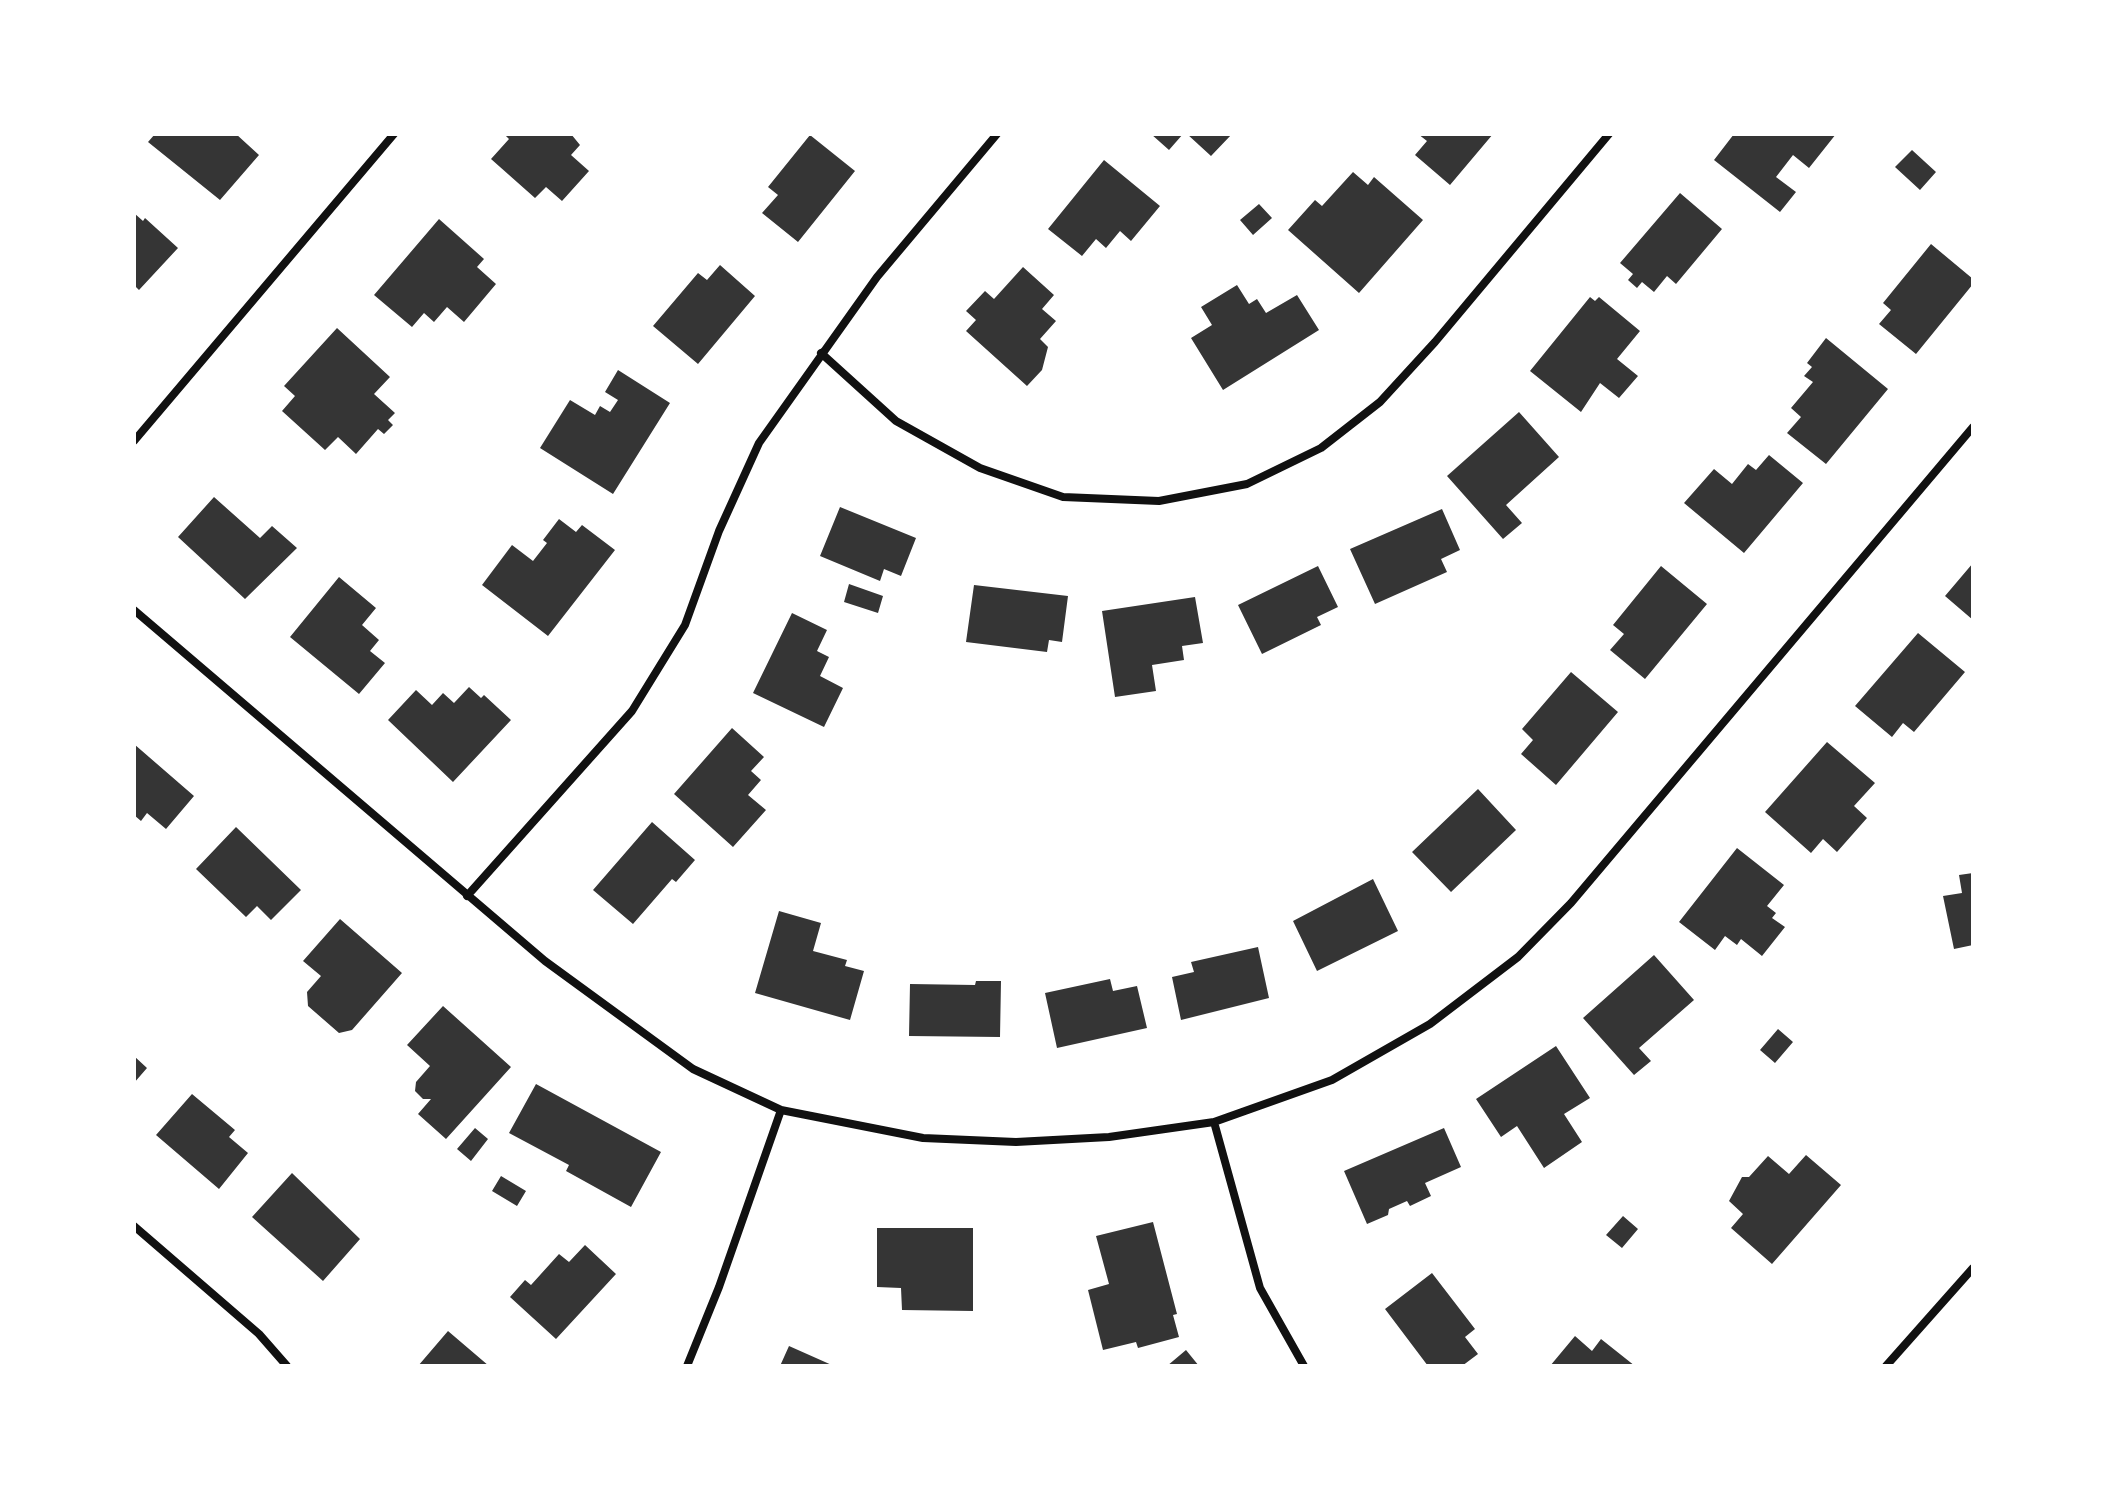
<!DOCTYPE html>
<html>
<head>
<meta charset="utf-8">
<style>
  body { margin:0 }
  #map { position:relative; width:2107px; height:1500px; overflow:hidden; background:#fff; font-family:Overpass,sans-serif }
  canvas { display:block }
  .frame { position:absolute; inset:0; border:136px solid #fff; pointer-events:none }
</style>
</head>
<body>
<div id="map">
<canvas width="2107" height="1500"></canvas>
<div class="frame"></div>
</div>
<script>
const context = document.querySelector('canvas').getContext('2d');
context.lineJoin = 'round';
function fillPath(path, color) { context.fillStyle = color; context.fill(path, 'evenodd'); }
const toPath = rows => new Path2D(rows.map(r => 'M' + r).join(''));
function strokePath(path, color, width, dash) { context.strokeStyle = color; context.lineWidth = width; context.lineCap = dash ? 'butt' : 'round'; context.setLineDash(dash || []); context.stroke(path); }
const building = toPath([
  [155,134,236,134,259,155,220,200,148,142],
  [504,134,571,134,580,145,571,155,589,171,562,201,546,187,535,198,491,159,509,139],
  [1151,134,1183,134,1169,150],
  [1187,134,1232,134,1211,156],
  [1418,134,1493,134,1450,185,1415,155,1427,141],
  [1734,134,1836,134,1809,168,1793,155,1776,177,1796,192,1780,212,1714,160],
  [810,135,855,171,798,242,762,213,778,195,768,187],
  [1912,150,1936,172,1920,190,1895,167],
  [1104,160,1160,206,1131,241,1120,231,1106,248,1096,239,1082,256,1048,229],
  [1353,172,1368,185,1374,177,1423,220,1359,293,1288,230,1315,200,1322,206],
  [1680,193,1722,229,1676,284,1667,276,1654,292,1642,282,1637,288,1628,280,1633,274,1620,263],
  [1259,204,1272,218,1253,235,1240,220],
  [134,213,143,221,145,218,178,248,139,290,134,285],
  [439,219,484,259,477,267,496,284,464,322,447,307,434,322,424,313,412,327,374,295],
  [1931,244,1973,279,1973,284,1916,354,1879,324,1891,310,1883,303],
  [720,265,755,296,698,364,653,326,698,273,707,280],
  [1023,267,1054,295,1042,309,1056,321,1040,339,1048,347,1042,370,1027,386,966,331,976,320,966,311,985,291,994,299],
  [1237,285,1249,304,1257,299,1266,313,1297,295,1319,330,1223,390,1191,338,1212,325,1201,307],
  [1590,297,1595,301,1599,297,1640,331,1617,359,1638,376,1619,398,1600,383,1581,412,1530,371],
  [337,328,390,377,374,394,395,413,388,420,393,425,384,434,378,429,356,454,338,437,325,450,282,411,295,396,284,386],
  [1826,338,1888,389,1826,464,1787,433,1801,417,1791,408,1813,382,1804,376,1812,367,1807,363],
  [618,370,670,403,613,494,540,448,570,400,595,415,600,406,610,412,618,400,605,392],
  [1519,412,1559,457,1506,505,1522,523,1503,539,1447,476],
  [1769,455,1803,483,1744,553,1684,503,1714,469,1732,484,1748,464,1756,470],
  [214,497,260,538,272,526,297,548,245,599,178,537],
  [840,507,916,538,901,576,884,569,880,581,820,556],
  [1442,509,1460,550,1441,559,1447,572,1375,604,1350,549],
  [559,519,576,532,582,525,615,550,548,636,482,585,512,545,533,561,547,543,543,540],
  [1973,563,1973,620,1945,596],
  [1318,566,1338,607,1317,617,1321,625,1262,654,1238,605],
  [1661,566,1707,604,1645,679,1610,650,1624,634,1613,625],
  [339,577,376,608,362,625,379,640,370,651,385,663,359,694,290,637],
  [849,584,883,596,878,613,844,602],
  [974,585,1068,596,1062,642,1049,640,1047,652,966,642],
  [1195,597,1203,643,1182,646,1184,660,1152,665,1156,691,1115,697,1102,611],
  [792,613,827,630,817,651,829,657,820,676,843,688,824,727,753,693],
  [1918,633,1965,672,1914,732,1903,723,1892,737,1855,706],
  [1571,672,1618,712,1556,785,1521,754,1533,740,1522,729],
  [469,687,481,698,484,695,511,720,453,782,388,720,416,690,432,705,443,693,454,703],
  [732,728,764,757,751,771,761,780,748,795,766,810,733,847,674,794],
  [1827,742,1875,783,1854,806,1867,818,1837,852,1823,839,1811,853,1765,812],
  [134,744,194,796,166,829,147,813,141,821,134,815],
  [1478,789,1516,830,1451,892,1412,852],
  [652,822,695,860,676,882,672,879,633,924,593,890],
  [236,827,301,890,271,920,257,906,246,917,196,869],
  [1737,848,1784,885,1767,906,1776,913,1772,918,1785,927,1762,956,1741,939,1737,945,1725,936,1715,950,1679,922],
  [1973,873,1973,945,1954,949,1943,896,1962,893,1959,875],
  [1373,879,1398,931,1317,971,1293,921],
  [779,911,821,923,813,951,847,960,845,966,864,971,850,1020,755,993],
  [340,919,402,973,352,1030,339,1033,308,1006,307,992,321,976,303,961],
  [1258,947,1269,998,1181,1020,1172,977,1194,972,1191,962],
  [1654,955,1694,1000,1639,1048,1651,1061,1634,1075,1583,1018],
  [1110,979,1113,991,1137,986,1147,1028,1057,1048,1045,993],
  [976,981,1001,981,1000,1037,909,1036,910,984,975,985],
  [443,1006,511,1067,446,1139,418,1114,431,1099,423,1099,415,1091,416,1082,430,1066,407,1045],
  [1778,1029,1793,1042,1775,1063,1760,1050],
  [1556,1046,1590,1098,1564,1114,1582,1142,1544,1168,1517,1126,1501,1137,1476,1099],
  [134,1056,147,1068,134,1083],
  [536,1084,661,1152,631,1207,566,1171,569,1165,509,1133],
  [192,1094,235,1130,229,1137,248,1153,219,1189,156,1135],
  [475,1128,488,1139,471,1161,457,1149],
  [1444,1128,1461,1167,1425,1183,1431,1196,1410,1206,1407,1201,1389,1209,1388,1215,1367,1224,1344,1171],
  [1806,1155,1841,1185,1772,1264,1731,1228,1743,1214,1729,1201,1742,1177,1749,1177,1768,1156,1789,1174],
  [292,1173,360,1239,323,1281,252,1217],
  [501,1176,526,1191,517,1206,492,1191],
  [1623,1216,1638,1229,1622,1248,1606,1235],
  [1153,1222,1177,1314,1173,1315,1179,1337,1138,1348,1136,1342,1103,1350,1088,1290,1109,1284,1096,1236],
  [877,1228,973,1228,973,1311,902,1310,901,1288,877,1287],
  [585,1245,616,1274,556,1339,510,1297,525,1280,531,1285,559,1254,569,1262],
  [1432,1273,1475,1329,1465,1337,1478,1354,1462,1366,1428,1366,1385,1309],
  [448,1331,489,1366,418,1366],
  [1575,1336,1592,1351,1601,1339,1635,1366,1550,1366],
  [789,1346,834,1366,780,1366],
  [1186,1350,1199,1366,1167,1366]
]);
const minor = toPath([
  [821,353,896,421,980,468,1063,497,1159,501,1247,484,1321,448,1380,402,1435,342,1609,134],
  [134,441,394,134],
  [134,610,545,961,693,1069,781,1110,923,1138,1016,1142,1109,1137,1214,1122,1332,1080,1430,1024,1518,957,1571,903,1973,427],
  [467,896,632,711,685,625,719,531,759,443,877,277,997,134],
  [1214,1122,1260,1288,1304,1366],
  [134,1226,259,1334,287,1366],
  [687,1366,719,1287,781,1110],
  [1886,1366,1973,1268]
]);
fillPath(building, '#353535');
strokePath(minor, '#111', 8);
</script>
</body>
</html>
